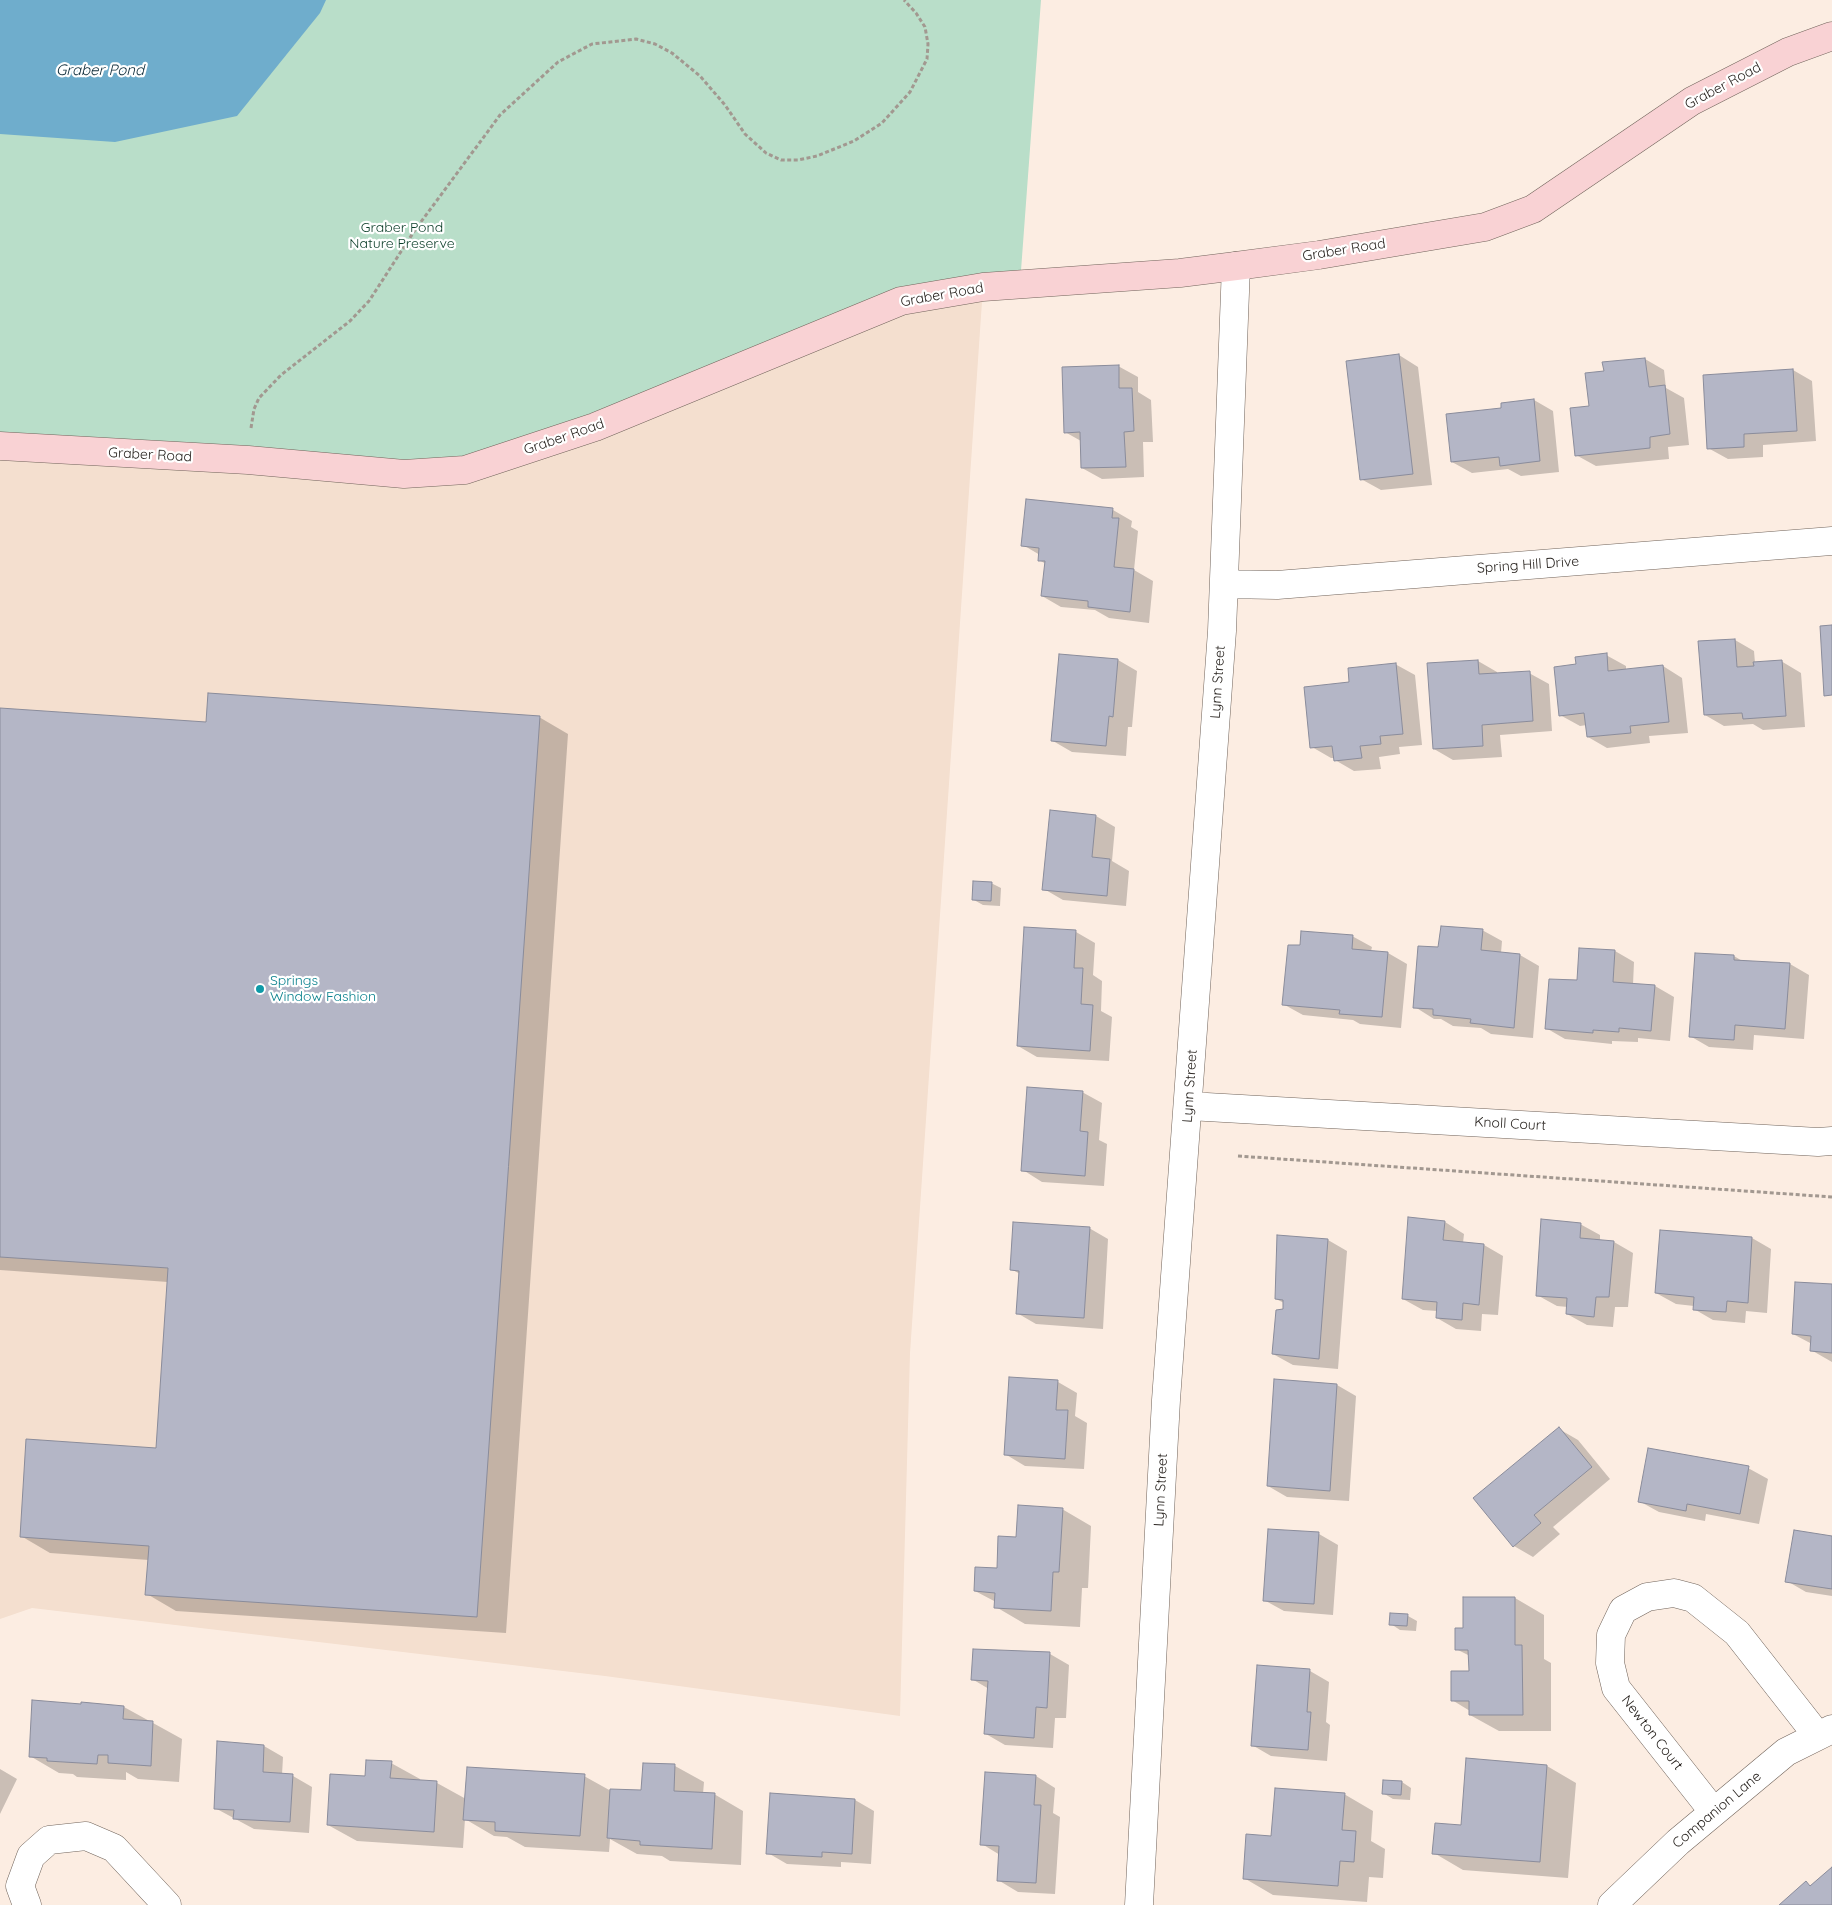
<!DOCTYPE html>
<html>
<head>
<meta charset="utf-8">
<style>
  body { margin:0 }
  canvas { display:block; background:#fcede2 }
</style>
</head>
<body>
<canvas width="1832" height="1905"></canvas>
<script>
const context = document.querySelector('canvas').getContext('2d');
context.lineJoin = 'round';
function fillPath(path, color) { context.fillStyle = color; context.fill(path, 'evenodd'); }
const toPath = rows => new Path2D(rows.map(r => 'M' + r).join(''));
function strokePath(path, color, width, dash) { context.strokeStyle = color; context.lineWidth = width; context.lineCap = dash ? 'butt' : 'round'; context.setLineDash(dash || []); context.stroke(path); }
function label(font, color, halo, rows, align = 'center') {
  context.font = font + ' Quicksand,sans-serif'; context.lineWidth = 4.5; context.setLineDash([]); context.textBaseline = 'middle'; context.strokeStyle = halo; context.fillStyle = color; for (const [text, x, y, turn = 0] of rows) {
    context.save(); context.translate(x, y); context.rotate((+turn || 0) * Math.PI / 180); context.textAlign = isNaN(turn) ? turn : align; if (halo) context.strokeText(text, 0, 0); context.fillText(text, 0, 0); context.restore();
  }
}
const built = toPath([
  [983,287,910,1353,900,1716,605,1676,32,1608,0,1619,0,446]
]);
const green = toPath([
  [0,0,1041,0,1020,284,901,301,465,470,0,446]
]);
const water = toPath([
  [0,0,326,0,320,13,237,116,115,142,0,134]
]);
const shadow = toPath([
  [1399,355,1418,367,1432,485,1381,490,1361,479],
  [1645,359,1664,370,1666,388,1684,398,1689,445,1668,447,1669,459,1596,466,1576,455,1590,407,1605,372],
  [1118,366,1138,377,1138,392,1151,400,1153,442,1143,442,1144,477,1102,479,1082,468,1081,441,1065,432],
  [1793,370,1812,381,1816,441,1763,445,1763,457,1728,459,1708,448],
  [1534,400,1553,411,1559,472,1521,476,1508,469,1472,473,1452,462,1503,409],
  [1113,510,1132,521,1131,527,1138,531,1134,570,1153,581,1149,623,1109,618,1095,610,1061,607,1042,596,1046,564,1039,560,1040,555,1023,545],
  [1735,640,1754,651,1755,663,1781,661,1801,673,1805,727,1763,730,1753,724,1724,726,1705,715],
  [1606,655,1626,666,1626,670,1663,666,1682,678,1688,733,1649,736,1650,743,1607,748,1588,737,1587,725,1580,726,1560,715],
  [1118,660,1137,671,1132,727,1128,727,1126,756,1072,752,1053,741],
  [1478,661,1497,672,1497,675,1529,673,1549,684,1552,731,1500,735,1502,757,1453,760,1434,749],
  [1395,664,1415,675,1422,745,1399,747,1400,754,1379,757,1381,769,1354,771,1335,760,1335,758,1331,758,1312,747,1351,683],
  [0,710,208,724,539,717,568,734,506,1633,176,1611,147,1594,149,1560,50,1553,21,1536,157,1449,168,1282,0,1270],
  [1096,816,1115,827,1112,861,1129,871,1126,906,1063,900,1044,889],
  [991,883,1001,888,1000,906,983,905,974,900],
  [1482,930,1502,941,1501,953,1520,955,1539,966,1533,1038,1491,1034,1481,1028,1453,1026,1441,1019,1434,1019,1415,1007,1439,948],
  [1076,932,1095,943,1093,975,1102,981,1101,1011,1112,1017,1109,1061,1037,1057,1018,1046],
  [1352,936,1372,947,1371,951,1388,953,1407,964,1401,1028,1360,1024,1353,1020,1303,1015,1283,1004,1301,947],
  [1615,951,1634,962,1633,985,1655,986,1674,997,1670,1041,1638,1038,1638,1042,1612,1041,1612,1044,1565,1039,1546,1028],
  [1734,956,1744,962,1790,964,1809,975,1804,1039,1754,1035,1753,1050,1709,1047,1690,1036],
  [1082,1092,1102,1103,1099,1140,1107,1144,1104,1186,1042,1182,1023,1170],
  [1445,1222,1464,1234,1463,1243,1484,1245,1503,1256,1498,1315,1482,1314,1481,1331,1456,1329,1437,1318,1437,1311,1423,1310,1403,1299],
  [1580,1224,1600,1235,1600,1241,1614,1242,1633,1253,1628,1307,1615,1307,1613,1327,1587,1325,1567,1314,1568,1307,1557,1306,1537,1295],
  [1089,1228,1108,1239,1103,1329,1036,1324,1017,1313,1020,1274,1011,1269],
  [1752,1238,1771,1249,1767,1313,1746,1311,1745,1323,1713,1320,1694,1309,1694,1306,1676,1304,1656,1293],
  [1328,1240,1347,1251,1338,1369,1293,1365,1273,1354,1284,1311,1284,1303,1276,1299],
  [1832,1285,1832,1362,1811,1350,1812,1344,1793,1334],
  [1058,1382,1077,1393,1075,1416,1087,1423,1084,1469,1025,1466,1005,1454],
  [1337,1385,1356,1396,1349,1501,1287,1497,1268,1486],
  [1559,1429,1578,1440,1610,1479,1553,1527,1560,1534,1533,1557,1514,1546],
  [1748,1468,1768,1479,1759,1524,1706,1514,1705,1521,1659,1512,1639,1501],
  [1062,1509,1091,1526,1088,1588,1082,1588,1080,1627,1025,1624,996,1607,996,1602,975,1591,998,1570,1018,1538],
  [1319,1534,1338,1545,1333,1615,1284,1611,1264,1600],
  [1832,1537,1832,1596,1806,1592,1787,1581],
  [1515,1598,1544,1615,1544,1659,1551,1663,1551,1731,1499,1731,1470,1715,1470,1711,1452,1700,1470,1673,1470,1656,1456,1649,1464,1629],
  [1392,1614,1408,1616,1417,1621,1416,1631,1400,1630,1391,1624],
  [1050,1654,1069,1665,1066,1718,1055,1718,1053,1748,1005,1745,986,1734,989,1689,972,1679],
  [1310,1671,1329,1682,1326,1722,1330,1725,1327,1761,1271,1756,1252,1745],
  [124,1707,182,1739,179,1782,138,1779,126,1772,126,1780,77,1777,73,1774,59,1773,30,1756],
  [264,1746,283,1757,282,1775,293,1776,312,1787,309,1833,254,1829,215,1808],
  [391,1763,420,1779,420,1781,437,1783,466,1799,584,1776,611,1791,642,1792,675,1766,704,1782,703,1794,714,1794,743,1811,741,1865,670,1861,662,1856,637,1854,610,1839,609,1852,525,1847,507,1837,494,1836,465,1819,463,1848,357,1841,328,1825,366,1778],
  [1547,1766,1576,1783,1568,1878,1463,1870,1434,1853,1462,1826],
  [0,1769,17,1779,0,1814],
  [1036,1776,1055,1788,1053,1813,1060,1817,1055,1894,1018,1892,998,1880,1000,1855,982,1844],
  [1384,1781,1402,1782,1411,1788,1410,1800,1393,1799,1383,1793],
  [1344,1794,1373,1811,1371,1841,1385,1849,1383,1878,1369,1877,1367,1902,1273,1895,1244,1878,1272,1837],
  [771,1795,855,1800,874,1811,871,1864,841,1862,841,1867,787,1864,768,1853]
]);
const building = toPath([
  [1399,354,1413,474,1360,480,1346,361,1399,354],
  [1645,358,1649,387,1665,385,1670,434,1650,437,1650,448,1575,456,1570,408,1589,406,1585,373,1604,371,1602,362,1645,358],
  [1119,365,1119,388,1132,388,1134,431,1124,432,1126,467,1081,468,1080,432,1064,433,1062,367,1119,365],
  [1793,369,1797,431,1744,434,1744,447,1707,449,1703,375,1793,369],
  [1534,399,1540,461,1500,466,1499,457,1451,462,1446,414,1501,408,1501,403,1534,399],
  [1026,499,1113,508,1112,518,1119,518,1114,567,1134,569,1130,612,1088,607,1088,601,1041,596,1045,561,1038,561,1039,548,1021,546,1026,499],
  [1832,625,1832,695,1824,696,1820,626,1832,625],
  [1735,639,1737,667,1754,666,1753,662,1782,660,1786,716,1743,719,1742,713,1704,715,1698,641,1735,639],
  [1607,653,1608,671,1663,665,1669,722,1630,726,1631,733,1587,737,1584,713,1559,716,1554,667,1576,664,1575,657,1607,653],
  [1059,654,1118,659,1113,717,1109,716,1106,746,1051,741,1059,654],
  [1478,660,1479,674,1530,671,1533,721,1482,725,1483,746,1433,749,1427,663,1478,660],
  [1396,663,1403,734,1380,736,1381,744,1360,746,1362,758,1334,761,1332,746,1310,748,1304,687,1349,682,1348,668,1396,663],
  [208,693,540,716,477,1617,145,1595,149,1546,20,1537,26,1439,156,1448,168,1268,0,1257,0,708,206,722,208,693],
  [1050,810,1096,815,1092,857,1110,859,1107,896,1042,890,1050,810],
  [973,881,992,882,991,901,972,900,973,881],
  [1441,926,1483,929,1481,950,1520,954,1514,1028,1470,1023,1471,1019,1433,1015,1433,1009,1413,1008,1418,946,1438,947,1441,926],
  [1024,927,1076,930,1074,968,1083,968,1081,1004,1093,1005,1090,1051,1017,1046,1024,927],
  [1301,931,1353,935,1352,949,1388,952,1382,1017,1339,1014,1340,1010,1282,1005,1288,945,1300,945,1301,931],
  [1579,948,1615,950,1613,982,1655,985,1651,1031,1619,1028,1619,1032,1593,1030,1593,1033,1545,1029,1549,979,1577,980,1579,948],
  [1695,953,1734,955,1734,960,1790,963,1785,1029,1735,1025,1734,1040,1689,1037,1695,953],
  [1027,1087,1083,1091,1080,1131,1088,1132,1085,1176,1021,1171,1027,1087],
  [1408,1217,1445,1221,1443,1240,1484,1244,1479,1305,1463,1303,1462,1320,1436,1318,1437,1302,1402,1299,1408,1217],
  [1541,1219,1581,1223,1580,1238,1614,1241,1609,1297,1596,1297,1594,1317,1566,1314,1567,1298,1536,1296,1541,1219],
  [1013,1222,1090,1227,1084,1318,1016,1314,1019,1271,1010,1270,1013,1222],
  [1660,1230,1752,1237,1748,1303,1727,1301,1726,1312,1693,1310,1694,1297,1655,1293,1660,1230],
  [1277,1235,1328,1239,1319,1359,1272,1354,1276,1310,1283,1309,1283,1300,1275,1299,1277,1235],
  [1795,1282,1832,1284,1832,1353,1810,1351,1811,1336,1792,1334,1795,1282],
  [1009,1377,1058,1380,1056,1410,1068,1410,1065,1459,1004,1455,1009,1377],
  [1274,1379,1337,1384,1330,1491,1267,1486,1274,1379],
  [1559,1427,1592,1467,1534,1515,1541,1523,1513,1547,1473,1498,1559,1427],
  [1648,1448,1749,1466,1740,1514,1687,1504,1686,1511,1638,1502,1648,1448],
  [1018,1505,1063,1508,1059,1572,1053,1572,1051,1611,994,1608,995,1593,974,1591,975,1567,997,1568,998,1536,1016,1537,1018,1505],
  [1268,1529,1319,1532,1314,1604,1263,1601,1268,1529],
  [1794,1530,1832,1536,1832,1589,1785,1582,1794,1530],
  [1463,1597,1515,1597,1515,1645,1522,1645,1523,1715,1469,1715,1469,1701,1451,1701,1451,1671,1469,1671,1468,1650,1455,1650,1455,1628,1463,1628,1463,1597],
  [1390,1613,1408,1614,1407,1626,1389,1625,1390,1613],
  [973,1649,1050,1652,1047,1708,1036,1707,1034,1738,984,1734,988,1681,971,1680,973,1649],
  [1257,1665,1310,1669,1307,1712,1311,1712,1308,1750,1251,1746,1257,1665],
  [32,1700,81,1704,81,1702,124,1706,123,1719,153,1721,151,1766,108,1763,108,1755,98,1755,97,1764,47,1761,47,1758,29,1757,32,1700],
  [217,1741,264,1745,263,1772,293,1774,290,1822,233,1819,234,1810,214,1809,217,1741],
  [1466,1758,1547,1765,1540,1862,1432,1854,1435,1823,1461,1825,1466,1758],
  [366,1760,392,1761,390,1778,437,1781,434,1832,327,1825,330,1774,365,1776,366,1760],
  [643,1763,675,1764,674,1791,715,1793,712,1849,640,1845,640,1841,607,1838,610,1789,641,1790,643,1763],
  [467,1767,585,1774,580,1836,495,1831,495,1822,463,1820,467,1767],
  [985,1772,1036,1775,1034,1805,1041,1805,1036,1883,997,1881,999,1846,980,1845,985,1772],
  [1383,1780,1402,1781,1401,1795,1382,1794,1383,1780],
  [1275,1788,1345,1793,1342,1830,1356,1831,1354,1862,1340,1861,1338,1886,1243,1879,1246,1834,1271,1836,1275,1788],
  [770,1793,855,1799,852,1854,822,1852,822,1857,766,1854,770,1793],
  [1832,1867,1832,1905,1779,1905,1806,1881,1810,1886,1832,1867]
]);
const path = toPath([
  [251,428,254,409,259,398,281,375,350,321,369,301,415,230,500,115,558,62,592,44,636,39,655,44,672,53,700,76,725,105,745,134,766,153,781,160,798,160,817,156,854,141,882,123,910,92,927,59,928,44,925,27,916,13,904,0],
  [1238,1156,1832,1197]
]);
const street = toPath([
  [1224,584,1277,585,1832,541],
  [1189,1106,1818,1142,1832,1141],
  [1713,1811,1616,1688,1610,1663,1611,1635,1623,1610,1647,1597,1674,1593,1693,1598,1737,1633,1817,1735],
  [27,1905,20,1886,31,1856,49,1840,86,1836,114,1848,167,1905],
  [1139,1905,1166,1400,1222,631,1236,266],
  [1612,1905,1678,1842,1786,1752,1832,1729]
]);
const secondary = toPath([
  [0,446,248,460,404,474,465,470,595,427,901,301,983,287,1180,273,1236,266,1319,255,1485,227,1533,209,1692,101,1788,52,1832,36]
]);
const markers = [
  [260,989,5,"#0f9aa8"]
];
const streetNames = [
  ["Graber Road",1723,86,-28],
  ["Graber Road",1344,250,-9],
  ["Graber Road",942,295,-10],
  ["Graber Road",564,437,-19],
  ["Graber Road",150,455,3],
  ["Spring Hill Drive",1528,565,-4],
  ["Lynn Street",1218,682,-86],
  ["Lynn Street",1190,1086,-86],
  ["Knoll Court",1510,1124,3],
  ["Lynn Street",1161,1490,-87],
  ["Newton Court",1652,1733,52],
  ["Companion Lane",1717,1810,-40]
];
const parkNames = [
  ["Graber Pond",402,228],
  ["Nature Preserve",402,244]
];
const cultureNames = [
  ["Springs",270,981],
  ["Window Fashion",270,997]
];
const waterNames = [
  ["Graber Pond",100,70]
];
fillPath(built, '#f4dfcf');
fillPath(green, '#b9dec9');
fillPath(water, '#6fadcc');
fillPath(shadow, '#0003');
fillPath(building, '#b4b6c6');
strokePath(building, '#8a8c9b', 1);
strokePath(street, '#71645b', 29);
strokePath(secondary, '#71645b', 29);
strokePath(path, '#a29890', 3, [4, 2.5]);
strokePath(street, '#fff', 28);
strokePath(secondary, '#f9d2d4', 28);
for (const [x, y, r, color] of markers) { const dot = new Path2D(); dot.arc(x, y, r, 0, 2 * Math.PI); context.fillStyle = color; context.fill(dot); strokePath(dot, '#fff', 2); }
label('14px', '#2a2521', '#fff', streetNames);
label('14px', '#093c27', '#fff', parkNames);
label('14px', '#0d838f', '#fff', cultureNames, 'left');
label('italic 15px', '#0f2d3b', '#fff', waterNames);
</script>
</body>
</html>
